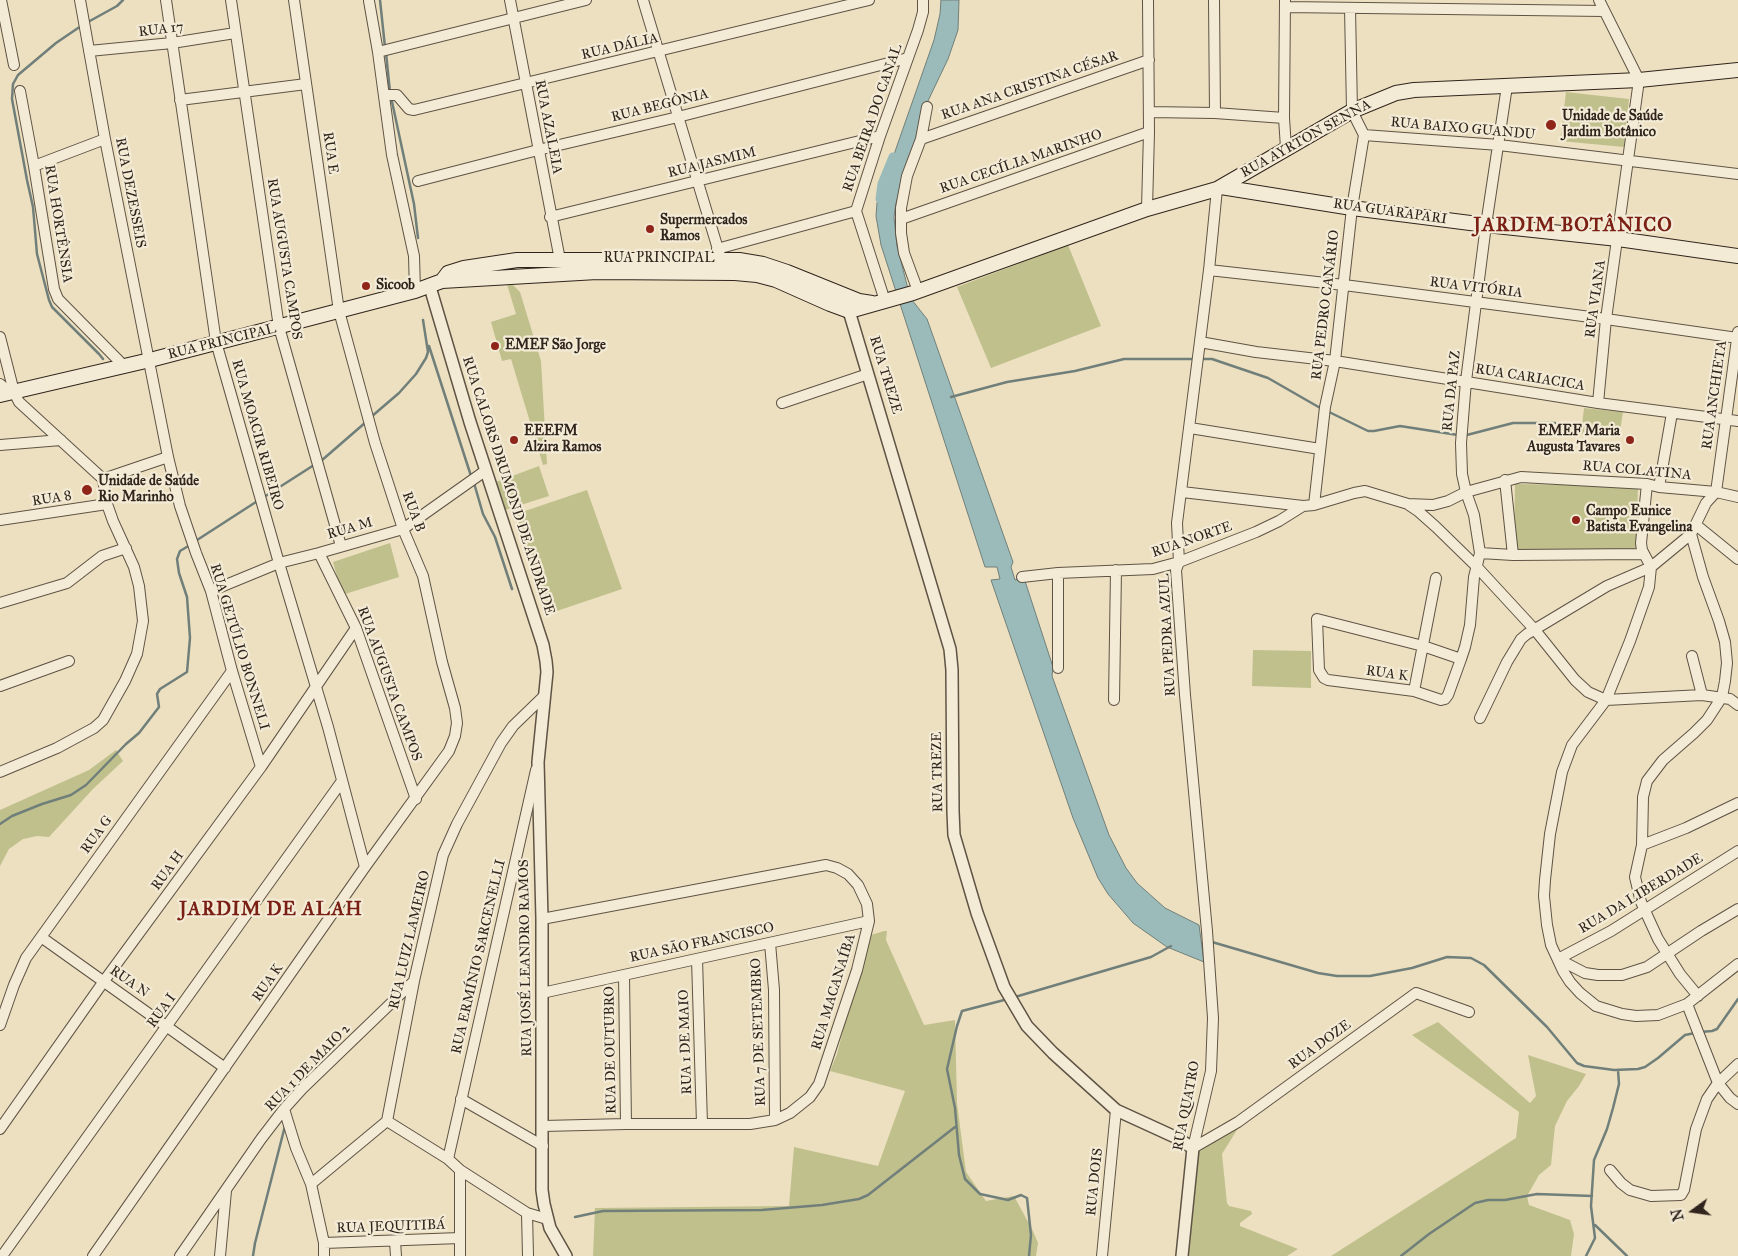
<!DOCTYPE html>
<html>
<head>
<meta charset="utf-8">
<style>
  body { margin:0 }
  #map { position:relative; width:1738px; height:1256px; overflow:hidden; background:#ede0c0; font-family:"IM FELL Great Primer",serif }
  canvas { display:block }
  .north { position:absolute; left:1668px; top:1186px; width:50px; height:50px; -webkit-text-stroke:4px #f3ebd6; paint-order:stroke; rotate:256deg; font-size:14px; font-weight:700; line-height:20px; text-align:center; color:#30241c }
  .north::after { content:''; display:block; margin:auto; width:18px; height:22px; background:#30241c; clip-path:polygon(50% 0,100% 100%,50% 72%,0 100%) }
</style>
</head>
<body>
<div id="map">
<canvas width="1738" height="1256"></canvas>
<div class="north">N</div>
</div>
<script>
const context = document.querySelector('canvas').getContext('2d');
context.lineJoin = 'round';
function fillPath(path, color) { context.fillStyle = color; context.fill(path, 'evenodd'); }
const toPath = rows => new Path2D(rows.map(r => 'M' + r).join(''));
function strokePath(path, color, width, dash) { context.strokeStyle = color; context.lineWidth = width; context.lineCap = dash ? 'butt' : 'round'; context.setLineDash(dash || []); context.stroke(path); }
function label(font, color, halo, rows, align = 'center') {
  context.font = font + ' "IM FELL Great Primer",serif'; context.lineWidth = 4.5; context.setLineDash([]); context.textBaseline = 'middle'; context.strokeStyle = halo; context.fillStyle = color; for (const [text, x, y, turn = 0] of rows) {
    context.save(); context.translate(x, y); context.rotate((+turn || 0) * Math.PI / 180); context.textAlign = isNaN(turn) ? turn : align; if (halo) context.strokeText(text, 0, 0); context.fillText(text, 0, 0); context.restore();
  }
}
const green = toPath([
  [1566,92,1629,99,1624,147,1560,141],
  [1068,245,1101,326,991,368,957,287],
  [506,281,509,281,520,292,541,361,547,464,543,465,511,359,502,361,491,322,516,314],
  [1584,408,1623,412,1619,438,1581,434],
  [539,466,549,496,505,510,496,482],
  [1515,484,1638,486,1636,553,1514,553],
  [587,490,622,589,551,613,516,514],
  [390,543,399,577,342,595,333,562],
  [1253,650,1311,651,1311,688,1252,686],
  [116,750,123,761,93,789,49,837,37,836,23,839,9,849,0,866,0,810,89,770],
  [884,931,887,931,886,940,924,1025,955,1020,957,1103,966,1172,986,1201,1014,1196,1033,1231,1038,1243,1036,1256,593,1256,595,1208,789,1206,794,1147,878,1166,905,1091,830,1071,837,1054,866,942,871,935],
  [1438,1022,1530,1103,1536,1096,1528,1055,1586,1074,1579,1086,1567,1101,1555,1126,1551,1165,1539,1175,1527,1196,1529,1205,1570,1220,1574,1234,1571,1256,1331,1256,1516,1138,1519,1112,1412,1035],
  [1240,1125,1222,1154,1227,1203,1229,1206,1251,1211,1252,1214,1240,1223,1240,1226,1298,1249,1287,1256,1184,1256,1197,1153]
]);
const water = toPath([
  [941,0,959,0,958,30,948,59,927,103,896,203,894,217,897,246,907,285,912,300,927,319,1013,562,1011,567,1015,580,1022,577,1025,581,1053,667,1052,676,1109,835,1126,868,1137,883,1165,908,1199,925,1204,962,1167,947,1133,923,1108,894,1098,878,1073,818,991,580,1000,579,997,567,985,567,881,245,876,216,877,203,934,40,940,14,941,0]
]);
const stream = toPath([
  [380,0,385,47],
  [88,22,117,6,123,0],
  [81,26,56,43,18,75,13,84,12,99,27,180,33,207,37,254,49,300,52,307,99,354,103,359],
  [386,53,390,92],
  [391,97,414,204,418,238],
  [429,346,471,476],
  [1202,359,1212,359,1268,378,1322,409],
  [951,397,1007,382,1075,371,1124,359,1196,359],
  [1327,411,1368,431,1374,431,1400,426,1458,435],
  [371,417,399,393,416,374,426,358,428,352,423,320],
  [1463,436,1513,423,1555,423],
  [321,461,366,422],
  [474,483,483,514,495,537,512,589],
  [264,497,314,465],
  [194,542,259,500],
  [0,824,12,816,42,804,71,795,86,785,126,744,139,733,159,707,157,694,160,689,187,672,190,638,187,597,179,573,177,559,180,551,190,545],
  [1212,942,1318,973,1337,976,1370,976,1412,968,1447,957,1471,958,1484,965,1547,1027,1577,1063,1584,1066,1614,1070,1638,1069,1645,1067,1658,1058,1685,1035,1695,1033],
  [1015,997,1151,957,1171,946],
  [1008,999,962,1011,957,1026,947,1069,955,1108,959,1155,965,1179,980,1194,1008,1200,1021,1195,1027,1198,1031,1235,1029,1256],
  [1700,1032,1712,1031,1717,1029,1738,999],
  [575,1217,603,1211,762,1210,822,1205,859,1199,868,1195,955,1127],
  [1595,1225,1627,1256],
  [253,1256,255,1243,285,1126],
  [1401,1256,1429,1234,1475,1203,1488,1200,1505,1200,1537,1194,1592,1196],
  [1586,1256,1595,1238,1591,1206,1594,1160,1607,1129,1613,1108,1619,1084,1618,1070]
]);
const canal = toPath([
  [880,199,882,184,893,157]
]);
const minor = toPath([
  [1,0,14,65],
  [80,0,105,139,168,457,180,506,196,553,211,591,232,671,261,767],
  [166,0,216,342,279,563,328,727,365,867],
  [231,0,279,327,341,546],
  [510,0,560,260],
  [643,0,721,259],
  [1214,0,1215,113],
  [1285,0,1284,118,1286,148],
  [369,1,378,52],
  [1285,7,1604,11],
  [89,51,172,43,235,33],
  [20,91,34,166,54,289,58,299,124,366],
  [384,95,397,95,409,109,414,110,869,0],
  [180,100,306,84],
  [1149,112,1215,113,1284,118],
  [1364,135,1499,145,1738,174],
  [921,139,1149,60],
  [34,166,105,139],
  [418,181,538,150,678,117,908,58],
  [1147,209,1149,132,1148,0],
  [550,217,880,136],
  [901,219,1149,132],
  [717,249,856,211],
  [1209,270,1344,285,1606,319,1738,338],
  [415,291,414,256,392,155,378,52,586,0],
  [918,291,904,253,901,233,901,208,907,176,921,139,927,107],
  [885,301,856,211,880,136,918,30,923,12,923,0],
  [0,337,14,392,19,402,103,479,107,504,113,521,134,567,139,586,143,621,137,654,125,681,103,720,94,728,57,748,0,772],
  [1200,342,1256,352,1335,361,1598,403,1738,421],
  [0,384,10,393],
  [782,403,868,374],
  [1598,403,1606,319,1639,80,1599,0],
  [1190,428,1320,449],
  [0,445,61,440],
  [103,479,168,457],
  [1505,480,1513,555],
  [1647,484,1641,543,1642,550,1651,567,1649,587,1630,641,1606,700,1572,745,1562,772,1550,834,1545,880,1544,896,1547,925,1551,945,1563,971,1570,982,1580,993,1596,1006,1622,1014,1636,1016,1658,1015,1687,1004,1738,964],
  [1659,487,1672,413],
  [1182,492,1303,506,1314,505,1354,493,1365,491,1408,504,1433,505,1448,501,1466,492,1521,477,1647,484,1659,487,1716,492,1738,497],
  [1716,492,1738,332],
  [1314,505,1325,407,1335,361,1352,208,1364,135,1352,111,1350,8],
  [1409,505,1418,511,1436,527,1476,566,1535,630,1575,680,1588,692,1606,700,1702,695,1730,699,1738,705],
  [0,520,107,504],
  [1696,525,1738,559],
  [1691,534,1703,577,1719,621,1725,642,1727,663,1725,681,1722,697,1707,720,1694,733,1663,760,1647,781,1643,797,1642,845,1635,877,1641,902,1658,939,1680,974,1698,996],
  [319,553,356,628,416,799],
  [1480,553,1513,555,1644,554],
  [1058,573,1058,668],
  [1022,577,1058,573,1153,569,1179,562,1256,532,1279,521,1303,506],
  [211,591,279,563,319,553,403,529,485,471],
  [0,603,67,583,102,556,126,548],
  [1692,656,1702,695],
  [1461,659,1423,646,1317,619,1319,670,1324,678,1328,680,1414,691,1441,700,1445,699,1448,695,1461,659,1465,647,1470,625,1474,577,1480,553,1474,515,1466,492,1462,474,1461,443,1466,381,1486,225,1507,86],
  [0,686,69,661],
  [1414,691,1436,578],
  [1114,700,1116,570],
  [1480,718,1507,662,1521,639,1527,634,1607,586,1651,567,1691,534,1706,503,1716,492],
  [1642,845,1686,828,1738,803],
  [542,919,826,865,837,868,848,874,858,885,867,904,869,921,857,970,819,1084,810,1097,790,1113,775,1120,750,1124,626,1124,543,1126],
  [41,937,225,1068],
  [770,943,774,990,775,1120],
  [697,959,702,1124],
  [1558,959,1611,931,1738,851],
  [1558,959,1585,973,1598,975,1622,975,1647,967,1701,931,1738,909],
  [624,975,626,1124],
  [542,993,869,921],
  [1687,1004,1718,1083,1730,1098,1738,1104],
  [0,1025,14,985,26,958,232,671],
  [461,1099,543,1146],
  [284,1109,296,1148,311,1184,324,1243,324,1256],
  [387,1121,448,1159,460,1170,527,1213,547,1219],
  [0,1129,104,981,261,767,356,628],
  [1193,1148,1211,1071,1213,1018,1207,931,1185,695,1176,570,1179,562,1177,523,1209,270,1217,189],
  [1193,1148,1238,1122,1416,993,1469,1012],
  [448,1159,536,770],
  [1610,1170,1621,1183,1630,1190,1651,1196,1681,1195,1684,1190,1696,1129,1707,1099,1718,1083,1738,1064],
  [311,1184,387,1121,414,981,443,855,457,824,501,743,513,726,544,696],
  [527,1213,528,1256],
  [395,1241,396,1256],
  [324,1243,460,1238],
  [2,1256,342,781],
  [93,1256,365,867,449,751,455,736,457,723,455,708,442,662,423,576,403,529,375,443,339,311,294,0],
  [180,1256,261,1139,284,1109,302,1089,414,981],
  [220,1256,226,1191],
  [460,1256,460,1170],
  [1102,1256,1116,1110]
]);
const tertiary = toPath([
  [430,287,470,422,543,645,546,661,547,672,538,762,542,919,542,1190,544,1204,550,1228,566,1256],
  [851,304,849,311,950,649,952,670,953,811,954,835,977,913,1004,987,1027,1026,1053,1053,1116,1110,1175,1137,1193,1148,1182,1256]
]);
const secondary = toPath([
  [1221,187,1352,208,1486,225,1618,239,1738,256],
  [442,281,448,273,464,268,517,260,739,260,763,264,787,272,859,301,872,303],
  [0,395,150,360,415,291,442,281,597,272,735,273,757,275,776,280,830,304,849,311,853,310,913,293,1147,209,1217,189,1352,111,1396,93,1414,90,1639,80,1738,70]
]);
const markers = [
  [1551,125,6,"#8f2418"],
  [650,229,5,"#8f2418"],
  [366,286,5,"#8f2418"],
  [495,346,5,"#8f2418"],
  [514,440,5,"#8f2418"],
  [1630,440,5,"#8f2418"],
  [87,490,6,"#8f2418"],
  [1576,520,5,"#8f2418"]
];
const streetNames = [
  ["RUA 17",161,30,-7],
  ["RUA DÁLIA",620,47,-13],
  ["RUA ANA CRISTINA CÉSAR",1030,86,-19],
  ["RUA BEGÔNIA",660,106,-14],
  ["RUA BEIRA DO CANAL",873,118,-71],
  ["RUA AZALEIA",548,127,79],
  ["RUA BAIXO GUANDU",1463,129,5],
  ["RUA AYRTON SENNA",1306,139,-29],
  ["RUA E",330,153,82],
  ["RUA CECÍLIA MARINHO",1021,162,-19],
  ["RUA JASMIM",712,163,-14],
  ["RUA DEZESSEIS",130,193,79],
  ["RUA GUARAPARI",1390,212,8],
  ["RUA HORTÊNSIA",58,224,81],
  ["RUA AUGUSTA CAMPOS",284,259,81],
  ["RUA PRINCIPAL",659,259],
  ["RUA VITÓRIA",1476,288,7],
  ["RUA VIANA",1596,299,-82],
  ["RUA PEDRO CANÁRIO",1326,305,-83],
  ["RUA PRINCIPAL",222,342,-14],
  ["RUA TREZE",885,375,73],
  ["RUA CARIACICA",1530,378,9],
  ["RUA DA PAZ",1452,391,-84],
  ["RUA ANCHIETA",1715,395,-82],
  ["RUA MOACIR RIBEIRO",257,435,74],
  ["RUA COLATINA",1637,471,5],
  ["RUA CALORS DRUMOND DE ANDRADE",508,486,72],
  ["RUA 8",52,499,-9],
  ["RUA B",413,512,70],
  ["RUA M",350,529,-16],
  ["RUA NORTE",1192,540,-19],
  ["RUA PEDRA AZUL",1168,635,-93],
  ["RUA GETÚLIO BONNELI",239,647,73],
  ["RUA K",1387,674,8],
  ["RUA AUGUSTA CAMPOS",389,684,70],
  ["RUA TREZE",938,772,-91],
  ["RUA G",97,835,-54],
  ["RUA H",168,871,-54],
  ["RUA DA LIBERDADE",1641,894,-31],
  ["RUA LUIZ LAMEIRO",410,940,-77],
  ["RUA SÃO FRANCISCO",702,943,-12],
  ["RUA ERMÍNIO SARCENELLI",479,957,-77],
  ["RUA JOSÉ LEANDRO RAMOS",526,958,-91],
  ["RUA N",129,982,35],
  ["RUA K",268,983,-55],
  ["RUA MACANAÍBA",834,992,-73],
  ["RUA I",162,1011,-54],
  ["RUA 7 DE SETEMBRO",759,1032,-92],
  ["RUA 1 DE MAIO",686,1042,-92],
  ["RUA DOZE",1320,1045,-36],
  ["RUA DE OUTUBRO",611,1050,-91],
  ["RUA 1 DE MAIO 2",308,1068,-46],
  ["RUA QUATRO",1187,1106,-79],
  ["RUA DOIS",1095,1182,-84],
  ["RUA JEQUITIBÁ",391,1227,-2]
];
const poiNames = [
  ["Unidade de Saúde",1562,117],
  ["Jardim Botânico",1562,133],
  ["Supermercados",660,221],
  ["Ramos",660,237],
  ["Sicoob",376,286],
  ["EMEF São Jorge",505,346],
  ["EEEFM",524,432],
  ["Alzira Ramos",524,448],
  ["EMEF Maria",1620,432,"right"],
  ["Augusta Tavares",1620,448,"right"],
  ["Unidade de Saúde",98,482],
  ["Rio Marinho",98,498],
  ["Campo Eunice",1586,512],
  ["Batista Evangelina",1586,528]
];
const districtNames = [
  ["JARDIM BOTÂNICO",1573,226],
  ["JARDIM DE ALAH",271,910]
];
fillPath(green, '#c0c08d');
fillPath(water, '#9abbb9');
strokePath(water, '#707f7a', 1);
strokePath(stream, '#707f7a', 2.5);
strokePath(canal, '#9abbb9', 9);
strokePath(minor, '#5f5345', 12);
strokePath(tertiary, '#5f5345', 14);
strokePath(secondary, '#30241c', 16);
strokePath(minor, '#f3ebd6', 10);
strokePath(tertiary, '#f3ebd6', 11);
strokePath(secondary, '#f3ebd6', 14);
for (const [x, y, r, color] of markers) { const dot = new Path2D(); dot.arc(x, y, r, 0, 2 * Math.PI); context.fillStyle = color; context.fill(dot); strokePath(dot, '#f3ebd6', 2); }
label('14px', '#30241c', '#f3ebd6', streetNames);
label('bold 14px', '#30241c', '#f3ebd6', poiNames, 'left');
context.letterSpacing = '1px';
label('bold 19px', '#7a1f14', '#f3ebd6', districtNames);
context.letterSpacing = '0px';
</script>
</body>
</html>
